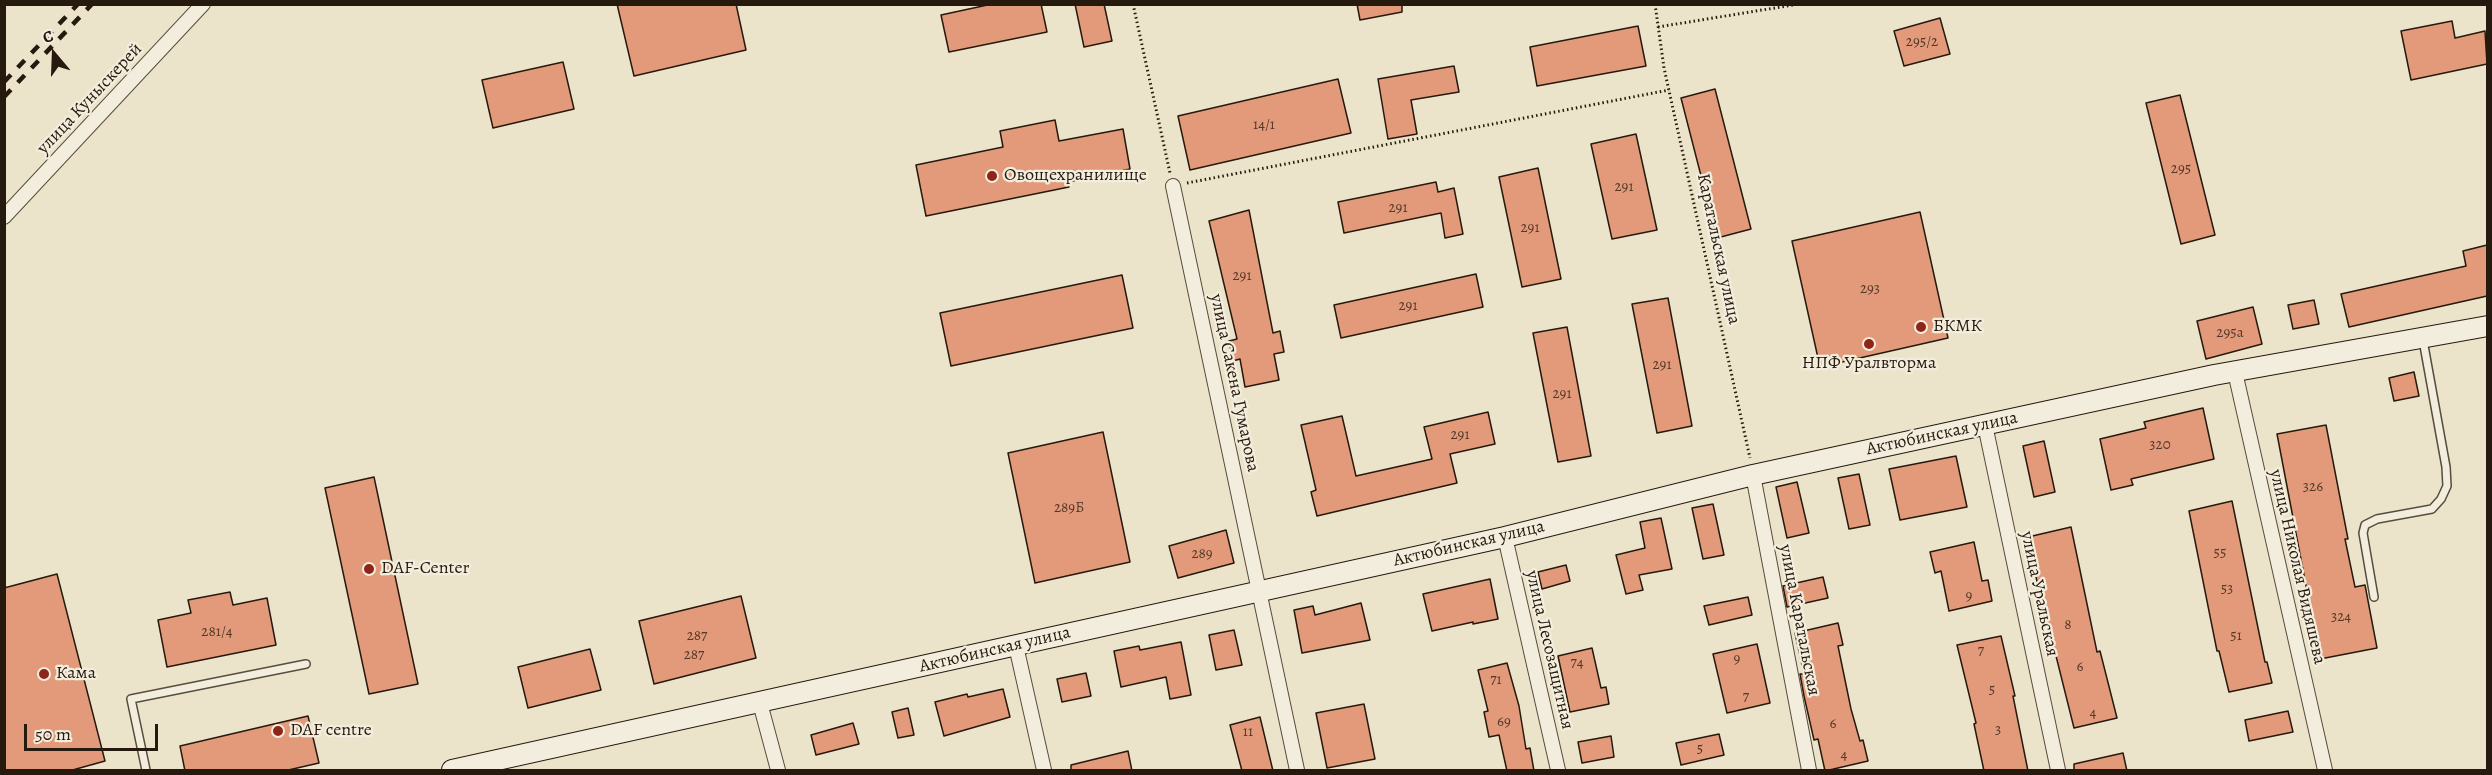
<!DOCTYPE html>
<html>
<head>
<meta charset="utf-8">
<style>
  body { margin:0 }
  #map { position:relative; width:2492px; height:775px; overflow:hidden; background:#ece4ca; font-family:Alegreya,serif }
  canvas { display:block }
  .frame { position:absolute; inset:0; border:6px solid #26190d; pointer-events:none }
  .north { position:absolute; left:24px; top:24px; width:60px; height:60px; -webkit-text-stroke:4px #f3eddd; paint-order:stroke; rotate:341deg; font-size:16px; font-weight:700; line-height:24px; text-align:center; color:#26190d }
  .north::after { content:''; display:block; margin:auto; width:21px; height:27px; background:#26190d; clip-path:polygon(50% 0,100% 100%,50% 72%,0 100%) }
  .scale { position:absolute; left:24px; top:724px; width:134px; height:27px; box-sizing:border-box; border:3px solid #26190d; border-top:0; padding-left:8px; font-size:18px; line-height:21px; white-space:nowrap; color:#26190d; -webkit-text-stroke:4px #f3eddd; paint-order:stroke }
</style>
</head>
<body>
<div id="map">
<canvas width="2492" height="775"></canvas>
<div class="frame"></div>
<div class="north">С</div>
<div class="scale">50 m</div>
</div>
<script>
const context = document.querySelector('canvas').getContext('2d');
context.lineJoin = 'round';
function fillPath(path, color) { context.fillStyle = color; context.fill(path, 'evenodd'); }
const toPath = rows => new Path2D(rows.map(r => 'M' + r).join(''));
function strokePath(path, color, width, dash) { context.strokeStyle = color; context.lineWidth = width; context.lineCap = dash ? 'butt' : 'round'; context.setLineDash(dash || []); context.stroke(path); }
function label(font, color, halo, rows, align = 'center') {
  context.font = font + ' Alegreya,serif'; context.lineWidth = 4.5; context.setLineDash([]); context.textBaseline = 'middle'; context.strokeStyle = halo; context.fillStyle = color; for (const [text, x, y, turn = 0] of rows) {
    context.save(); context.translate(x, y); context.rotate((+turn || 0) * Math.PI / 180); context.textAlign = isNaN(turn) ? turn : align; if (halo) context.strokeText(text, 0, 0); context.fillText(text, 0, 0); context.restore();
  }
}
const building = toPath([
  [617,4,736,4,746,50,634,76,617,4],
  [992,4,1041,4,1047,32,949,52,941,15,992,4],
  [1075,4,1104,4,1112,41,1084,47,1075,4],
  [1357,4,1402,4,1402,12,1360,20,1357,4],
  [1940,18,1950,54,1904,66,1894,31,1940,18],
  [2452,21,2455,38,2485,31,2487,64,2411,80,2401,31,2452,21],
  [1638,26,1646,66,1537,86,1530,47,1638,26],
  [563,62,574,109,493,128,482,80,563,62],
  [1454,66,1459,92,1411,100,1417,134,1388,139,1378,79,1454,66],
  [1338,79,1351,133,1190,170,1178,116,1338,79],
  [1715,89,1751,229,1717,238,1681,98,1715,89],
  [2180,95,2215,235,2181,244,2146,103,2180,95],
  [1055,120,1059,141,1123,129,1130,169,1068,182,1069,187,926,216,916,165,1003,147,1000,131,1055,120],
  [1636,134,1657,230,1612,239,1591,144,1636,134],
  [1538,168,1561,279,1522,287,1499,177,1538,168],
  [1436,182,1438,192,1454,188,1463,234,1445,238,1441,213,1344,233,1338,202,1436,182],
  [1249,210,1273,333,1280,331,1284,352,1274,354,1279,380,1245,387,1240,359,1233,361,1229,341,1237,339,1209,221,1249,210],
  [1920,212,1948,338,1820,367,1792,241,1920,212],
  [2487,245,2487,296,2349,327,2341,294,2466,266,2463,251,2487,245],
  [1476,274,1483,307,1341,338,1334,305,1476,274],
  [1122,275,1133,328,951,366,940,313,1122,275],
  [1668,298,1692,426,1657,433,1632,304,1668,298],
  [2314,300,2319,324,2293,329,2288,305,2314,300],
  [2253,307,2262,344,2206,359,2197,321,2253,307],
  [1567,327,1591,456,1558,462,1533,333,1567,327],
  [2414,372,2419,396,2394,401,2389,378,2414,372],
  [2203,408,2214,459,2131,479,2133,485,2111,490,2100,439,2146,428,2144,422,2203,408],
  [1488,412,1495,444,1450,454,1457,483,1317,516,1311,492,1316,490,1301,425,1342,416,1356,476,1432,459,1424,427,1488,412],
  [2326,425,2348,539,2345,539,2355,587,2365,585,2377,648,2320,659,2277,434,2326,425],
  [1103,432,1130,562,1035,583,1008,453,1103,432],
  [2044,441,2055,492,2034,497,2023,446,2044,441],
  [1956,456,1967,507,1900,520,1889,469,1956,456],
  [1859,474,1870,525,1849,529,1838,478,1859,474],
  [374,477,418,684,369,694,325,488,374,477],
  [1797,482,1809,533,1787,538,1776,487,1797,482],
  [2232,501,2265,662,2267,662,2272,683,2229,692,2219,651,2217,651,2189,511,2232,501],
  [1713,504,1724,555,1703,559,1692,508,1713,504],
  [1661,518,1672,569,1639,575,1643,590,1626,594,1616,555,1645,548,1640,522,1661,518],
  [2071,527,2097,652,2100,651,2117,718,2074,728,2052,640,2049,641,2028,537,2071,527],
  [1226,530,1234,563,1178,578,1169,546,1226,530],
  [1974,542,1982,581,1988,580,1992,601,1949,611,1941,571,1935,573,1930,552,1974,542],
  [1566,565,1570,581,1542,589,1538,572,1566,565],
  [57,574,105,761,69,771,4,771,4,588,57,574],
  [1823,577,1828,598,1787,607,1783,586,1823,577],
  [1490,579,1498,619,1473,624,1473,622,1432,631,1423,594,1490,579],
  [230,592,233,605,267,598,276,645,167,667,158,620,191,613,188,600,230,592],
  [741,596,756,658,654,684,639,621,741,596],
  [1748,597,1752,615,1709,625,1704,606,1748,597],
  [1361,603,1370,640,1302,653,1294,610,1313,606,1315,615,1361,603],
  [1838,623,1843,645,1838,646,1851,709,1860,741,1863,740,1868,761,1825,771,1818,739,1814,740,1804,696,1800,674,1804,674,1795,633,1838,623],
  [1234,630,1242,665,1216,670,1209,635,1234,630],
  [2001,636,2015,696,2013,696,2028,771,1984,771,1974,724,1976,723,1957,645,2001,636],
  [1181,642,1191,695,1170,699,1166,677,1121,687,1114,651,1139,646,1140,650,1181,642],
  [1757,644,1770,703,1727,713,1713,654,1757,644],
  [1592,648,1601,688,1606,687,1609,704,1570,712,1558,656,1592,648],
  [590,649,601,690,528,708,518,667,590,649],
  [1507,663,1519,706,1526,749,1530,748,1534,771,1507,771,1499,735,1489,737,1484,712,1488,711,1478,670,1507,663],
  [1086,673,1091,696,1062,702,1057,679,1086,673],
  [1003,689,1010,717,944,736,935,702,967,694,968,697,1003,689],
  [1364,704,1375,759,1327,768,1316,713,1364,704],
  [908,708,914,735,898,738,892,712,908,708],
  [2288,711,2293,732,2249,741,2245,720,2288,711],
  [308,716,319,763,284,771,185,771,180,746,308,716],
  [1260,717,1273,771,1242,771,1230,725,1260,717],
  [853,723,859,744,816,755,811,735,853,723],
  [1719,734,1724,755,1681,765,1676,743,1719,734],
  [1611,736,1614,757,1582,763,1578,742,1611,736],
  [1128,751,1132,771,1071,771,1071,765,1128,751],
  [2123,753,2127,771,2074,771,2074,764,2123,753]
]);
const path = toPath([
  [1133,4,1170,173],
  [1655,4,1664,68,1750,458],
  [1658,27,1799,4],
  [1187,183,1669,90]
]);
const lane = toPath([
  [2374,597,2363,533,2365,525,2377,519,2432,509,2441,499,2447,486,2446,467,2423,340],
  [146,770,131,699,306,664]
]);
const street = toPath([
  [1173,186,1297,770],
  [4,217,203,4],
  [2235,372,2325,770],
  [1985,425,2058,770],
  [1753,475,1809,770],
  [1505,537,1558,770],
  [1016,646,1044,770],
  [760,703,778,770]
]);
const secondary = toPath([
  [452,770,1505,537,1753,475,2214,375,2488,326]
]);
const rail = toPath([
  [4,82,78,4],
  [4,97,92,4]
]);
const markers = [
  [992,176,6,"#8f2418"],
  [1921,327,6,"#8f2418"],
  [1869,344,6,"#8f2418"],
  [369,569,6,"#8f2418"],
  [44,674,6,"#8f2418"],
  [278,731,6,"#8f2418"]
];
const numberNames = [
  ["295/2",1922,42],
  ["14/1",1264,125],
  ["295",2181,169],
  ["291",1624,187],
  ["291",1398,208],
  ["291",1530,228],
  ["291",1242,276],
  ["293",1870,289],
  ["291",1408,306],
  ["295а",2230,333],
  ["291",1662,365],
  ["291",1562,394],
  ["291",1460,435],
  ["320",2160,445],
  ["326",2313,487],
  ["289Б",1069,508],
  ["55",2220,553],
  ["289",1202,554],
  ["53",2227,589],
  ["9",1969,596],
  ["324",2341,617],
  ["8",2068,625],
  ["281/4",217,632],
  ["287",697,636],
  ["51",2236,636],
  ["7",1981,651],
  ["287",694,655],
  ["9",1737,659],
  ["74",1577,663],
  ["6",2080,667],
  ["71",1496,680],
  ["5",1992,690],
  ["7",1746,697],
  ["4",2093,713],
  ["69",1504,722],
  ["6",1833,724],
  ["3",1998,730],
  ["11",1248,732],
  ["5",1700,749],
  ["4",1844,755]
];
const streetNames = [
  ["улица Куныскерей",90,99,-47],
  ["Каратальская улица",1718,249,78],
  ["улица Сакена Гумарова",1234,383,78],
  ["Актюбинская улица",1942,434,-12],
  ["Актюбинская улица",1469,544,-13],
  ["улица Николая Видяшева",2297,567,77],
  ["улица Уральская",2039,594,78],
  ["улица Каратальская",1799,620,79],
  ["Актюбинская улица",995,650,-13],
  ["улица Лесозащитная",1549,650,77]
];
const poiNames = [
  ["Овощехранилище",1004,176],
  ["БКМК",1933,327],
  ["НПФ Уралвторма",1869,364,"center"],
  ["DAF-Center",381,569],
  ["Кама",56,674],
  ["DAF centre",290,731]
];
fillPath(building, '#e29a7a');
strokePath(building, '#26190d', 1.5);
strokePath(lane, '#584c3c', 10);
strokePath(street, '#584c3c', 16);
strokePath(secondary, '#26190d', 22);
strokePath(path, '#26190d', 3, [1.5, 3]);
strokePath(lane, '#f3eddd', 7);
strokePath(street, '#f3eddd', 14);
strokePath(secondary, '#f3eddd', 20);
strokePath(rail, '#26190d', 4.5, [10, 10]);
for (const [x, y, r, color] of markers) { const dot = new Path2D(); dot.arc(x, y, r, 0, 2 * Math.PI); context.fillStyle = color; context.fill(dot); strokePath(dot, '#f3eddd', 2); }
label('15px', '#553928', null, numberNames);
label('18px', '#26190d', '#f3eddd', streetNames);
label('18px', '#26190d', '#f3eddd', poiNames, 'left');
</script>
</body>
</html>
